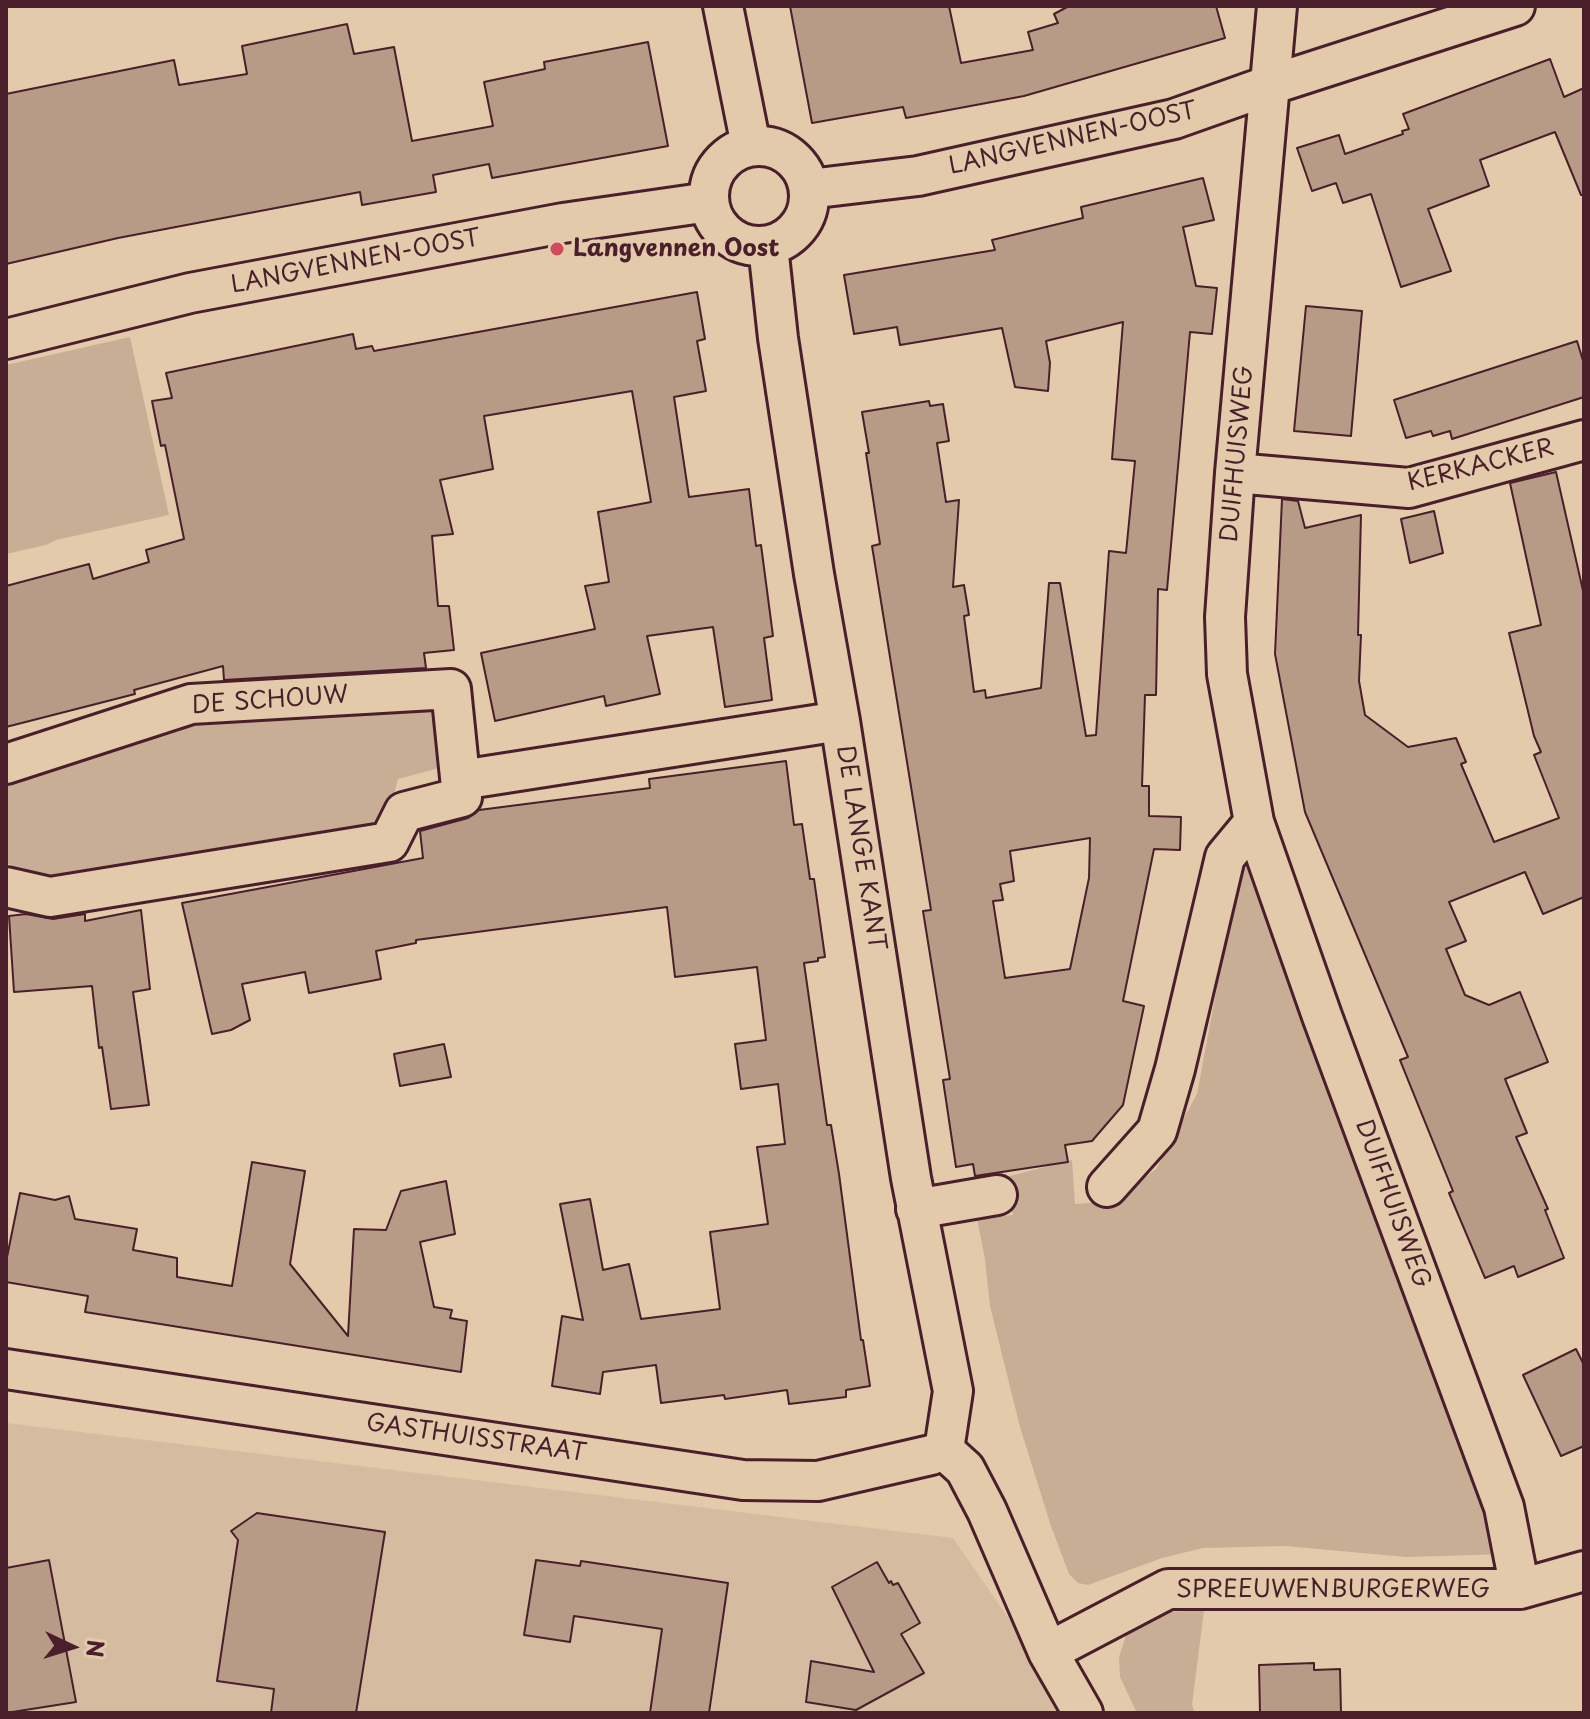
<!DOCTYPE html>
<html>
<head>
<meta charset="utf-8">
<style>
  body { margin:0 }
  #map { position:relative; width:1590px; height:1719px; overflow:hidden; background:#e2caab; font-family:"Playpen Sans",sans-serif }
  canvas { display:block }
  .frame { position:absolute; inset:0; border:8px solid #4a1f2b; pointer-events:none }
  .north { position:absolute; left:32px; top:1607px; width:80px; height:80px; -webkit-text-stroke:6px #e2caab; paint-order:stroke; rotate:94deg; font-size:22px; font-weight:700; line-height:32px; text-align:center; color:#4a1f2b }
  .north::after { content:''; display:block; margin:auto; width:28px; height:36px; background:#4a1f2b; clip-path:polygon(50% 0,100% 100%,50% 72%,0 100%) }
</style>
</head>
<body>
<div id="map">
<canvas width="1590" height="1719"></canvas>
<div class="frame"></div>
<div class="north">N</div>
</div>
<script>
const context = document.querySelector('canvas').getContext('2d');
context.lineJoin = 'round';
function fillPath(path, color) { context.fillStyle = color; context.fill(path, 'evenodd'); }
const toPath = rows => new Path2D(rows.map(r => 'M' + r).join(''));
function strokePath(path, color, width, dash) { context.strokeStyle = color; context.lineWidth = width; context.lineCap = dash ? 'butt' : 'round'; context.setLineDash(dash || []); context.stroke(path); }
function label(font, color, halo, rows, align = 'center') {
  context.font = font + ' "Playpen Sans",sans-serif'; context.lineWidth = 7; context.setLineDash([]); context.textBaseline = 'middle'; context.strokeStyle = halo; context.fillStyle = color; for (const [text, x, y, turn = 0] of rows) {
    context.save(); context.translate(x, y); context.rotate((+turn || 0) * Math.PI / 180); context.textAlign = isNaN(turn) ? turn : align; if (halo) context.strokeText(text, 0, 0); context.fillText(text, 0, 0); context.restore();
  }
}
const built = toPath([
  [6,1423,953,1538,1074,1713,6,1713]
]);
const green = toPath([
  [130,337,169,515,56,540,46,545,6,554,6,365],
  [446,699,454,764,398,779,385,829,50,884,7,863,6,774,199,716],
  [1247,867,1265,892,1509,1554,1406,1557,1285,1546,1203,1548,1162,1558,1088,1585,1078,1583,1069,1574,1051,1526,1020,1427,990,1306,985,1259,977,1219,1013,1215,1006,1177,1072,1160,1075,1204,1114,1201,1156,1169,1197,1094,1236,886,1241,868],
  [1204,1610,1192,1705,1195,1713,1137,1713,1120,1677,1119,1657,1129,1626,1144,1618,1167,1612]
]);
const building = toPath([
  [790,6,949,6,961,63,1033,50,1028,32,1058,23,1054,14,1069,6,1216,6,1225,38,1024,96,906,118,903,107,812,123,790,6],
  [347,24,354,54,394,47,412,141,493,126,484,82,545,69,544,62,648,42,668,146,492,178,489,164,433,175,436,192,362,205,360,192,118,238,6,264,6,94,174,60,179,85,247,74,242,46,347,24],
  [1550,59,1564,97,1584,88,1584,195,1581,195,1555,132,1480,160,1489,186,1428,209,1451,271,1401,287,1371,194,1343,203,1336,183,1312,191,1297,148,1339,135,1345,154,1403,134,1402,131,1409,129,1403,114,1550,59],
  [1203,178,1214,220,1183,227,1196,286,1217,288,1212,334,1190,332,1167,590,1158,589,1156,695,1145,695,1142,786,1149,786,1149,816,1181,817,1180,850,1154,849,1123,1001,1144,1006,1123,1105,1092,1141,1065,1145,1068,1162,975,1176,973,1164,956,1167,943,1080,950,1079,923,911,931,910,872,546,880,544,866,453,869,453,862,412,929,401,930,406,943,404,949,441,937,443,946,502,959,500,953,587,964,585,969,615,964,616,974,692,985,690,986,698,1041,688,1049,583,1060,583,1086,736,1096,735,1109,551,1126,553,1135,461,1112,459,1123,322,1046,341,1050,363,1048,391,1015,387,1002,328,900,345,897,327,854,334,844,275,995,250,992,240,1083,218,1081,207,1203,178],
  [1090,838,1089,878,1070,969,1005,978,993,901,1003,900,1000,884,1014,881,1010,851,1090,838],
  [697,292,705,339,697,341,706,391,674,397,689,497,749,489,756,546,761,545,773,636,764,638,772,700,725,707,713,627,647,636,660,694,606,706,604,696,495,721,481,653,595,629,585,586,609,582,598,512,651,502,632,391,484,416,493,469,440,480,453,534,432,536,438,606,449,606,454,650,424,653,426,668,224,680,223,666,134,690,135,694,6,727,6,586,89,564,93,579,149,562,146,550,184,539,165,445,161,446,152,401,172,398,166,373,353,334,356,349,372,346,374,351,697,292],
  [1306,306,1362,311,1351,436,1294,431,1306,306],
  [1577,341,1584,364,1584,397,1452,439,1450,431,1433,436,1431,431,1406,438,1394,400,1577,341],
  [1556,472,1584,595,1584,897,1543,914,1525,872,1449,902,1466,941,1446,949,1465,995,1489,1005,1520,992,1548,1062,1505,1079,1527,1133,1516,1137,1548,1209,1545,1210,1564,1258,1518,1277,1514,1266,1485,1278,1449,1193,1453,1191,1400,1060,1408,1057,1305,812,1275,654,1282,499,1298,501,1305,528,1361,515,1358,635,1361,635,1359,681,1365,715,1408,747,1456,738,1466,762,1461,764,1494,842,1559,818,1534,755,1541,752,1534,736,1509,633,1541,625,1510,483,1556,472],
  [1434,511,1443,553,1410,563,1401,519,1434,511],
  [786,761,794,825,802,824,810,879,814,879,825,957,818,958,818,961,804,963,827,1125,831,1125,839,1174,861,1340,863,1340,870,1386,846,1390,846,1397,789,1404,787,1390,725,1399,724,1395,661,1403,656,1365,603,1372,600,1394,552,1386,562,1316,583,1320,560,1204,590,1199,603,1270,629,1264,641,1319,720,1309,710,1232,768,1224,757,1147,785,1144,778,1084,741,1089,735,1044,766,1040,757,967,675,977,667,907,416,940,416,943,376,951,381,979,309,993,305,972,242,984,250,1020,231,1030,212,1034,182,903,423,858,420,831,468,818,479,810,650,788,649,779,786,761],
  [141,910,150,989,133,992,149,1105,111,1109,102,1047,99,1048,92,986,14,992,9,916,26,914,53,919,85,914,85,921,141,910],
  [444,1044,451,1077,400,1086,394,1054,444,1044],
  [252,1162,305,1171,290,1264,348,1336,354,1229,386,1230,401,1191,446,1181,455,1234,420,1242,434,1307,452,1310,450,1318,467,1321,461,1372,85,1312,88,1296,6,1282,6,1262,20,1193,55,1200,69,1196,75,1219,137,1229,133,1250,177,1258,177,1277,232,1286,252,1162],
  [1576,1349,1584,1365,1584,1446,1561,1456,1523,1375,1576,1349],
  [257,1513,385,1532,356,1713,271,1713,274,1689,217,1681,238,1540,231,1531,257,1513],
  [49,1560,76,1702,6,1713,6,1568,49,1560],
  [536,1560,580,1566,581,1561,728,1583,709,1713,650,1713,662,1629,574,1616,570,1642,524,1635,536,1560],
  [877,1562,889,1583,891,1581,893,1585,898,1583,920,1623,901,1634,924,1673,856,1710,806,1702,811,1661,874,1672,832,1587,877,1562],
  [1314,1663,1314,1670,1340,1669,1341,1713,1260,1713,1259,1665,1314,1663]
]);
const minor = toPath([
  [723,6,751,146],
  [1277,6,1235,473,1225,617,1227,674,1254,822,1322,1016,1504,1507,1520,1589],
  '709 196a50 50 0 1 1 100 0a50 50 0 1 1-100 0Z',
  [809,189,918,176,1174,119,1270,85,1515,6],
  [768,246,778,338,814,574,840,721,911,1178,953,1391,944,1450],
  [6,339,190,293,563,223,709,202],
  [1235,473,1409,488,1584,440],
  [6,764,191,704,451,689,462,797,404,812,389,842,50,897,6,887],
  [461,780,840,721],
  [1107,1187,1157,1131,1175,1069,1225,857,1254,822],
  [916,1209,997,1195],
  [6,1369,743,1480,818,1481,931,1455,944,1450],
  [944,1450,965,1469,987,1511,1048,1652,1083,1713],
  [1048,1652,1168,1589,1520,1589,1584,1571]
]);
const markers = [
  [557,249,8,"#d1495b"]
];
const streetNames = [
  ["LANGVENNEN-OOST",1073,139,-13],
  ["LANGVENNEN-OOST",356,262,-11],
  ["DUIFHUISWEG",1238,454,-85],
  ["KERKACKER",1481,466,-14],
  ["DE SCHOUW",270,701,-4],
  ["DE LANGE KANT",860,848,81],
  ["DUIFHUISWEG",1392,1204,70],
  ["GASTHUISSTRAAT",476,1439,8],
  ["SPREEUWENBURGERWEG",1333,1590]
];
const poiNames = [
  ["Langvennen Oost",573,249]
];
fillPath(built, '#d5bca0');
fillPath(green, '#c9ae96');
fillPath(building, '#b89b87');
strokePath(building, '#4a1f2b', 2);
strokePath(minor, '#4a1f2b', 44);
strokePath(minor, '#e2caab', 38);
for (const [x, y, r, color] of markers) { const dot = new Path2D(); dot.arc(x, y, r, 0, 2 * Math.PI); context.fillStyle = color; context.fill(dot); strokePath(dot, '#e2caab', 3); }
label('24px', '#4a1f2b', '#e2caab', streetNames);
label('bold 24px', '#4a1f2b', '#e2caab', poiNames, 'left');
</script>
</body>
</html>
